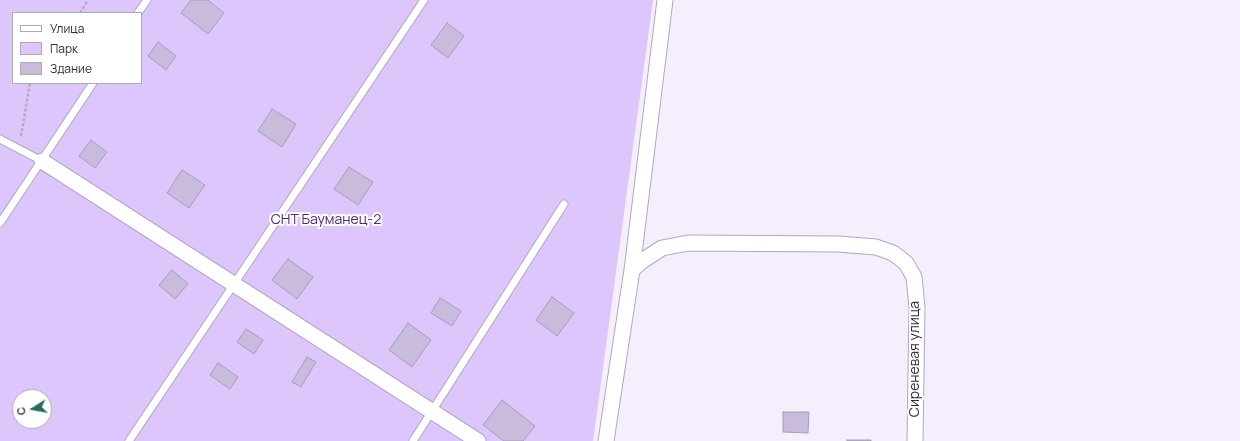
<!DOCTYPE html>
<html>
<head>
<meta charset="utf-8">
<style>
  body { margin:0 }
  #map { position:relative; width:1240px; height:441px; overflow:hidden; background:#f5effd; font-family:Manrope,sans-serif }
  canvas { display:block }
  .legend { position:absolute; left:12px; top:12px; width:130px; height:72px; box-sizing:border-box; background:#fff; border:1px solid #adabb0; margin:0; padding:5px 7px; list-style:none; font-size:12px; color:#322d3a }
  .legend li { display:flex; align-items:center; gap:8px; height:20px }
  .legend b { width:20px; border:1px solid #adabb0 }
  .north { position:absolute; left:12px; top:389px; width:40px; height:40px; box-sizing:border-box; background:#fff; border:1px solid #adabb0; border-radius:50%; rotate:259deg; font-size:11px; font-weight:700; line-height:16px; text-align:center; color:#322d3a }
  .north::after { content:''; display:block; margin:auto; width:14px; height:18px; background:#286c5f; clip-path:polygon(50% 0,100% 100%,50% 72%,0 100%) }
</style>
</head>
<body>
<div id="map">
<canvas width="1240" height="441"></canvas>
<ul class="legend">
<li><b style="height:5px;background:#fff"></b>Улица</li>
<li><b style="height:11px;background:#dcc6fb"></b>Парк</li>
<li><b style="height:11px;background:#c8bbdc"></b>Здание</li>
</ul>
<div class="north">С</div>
</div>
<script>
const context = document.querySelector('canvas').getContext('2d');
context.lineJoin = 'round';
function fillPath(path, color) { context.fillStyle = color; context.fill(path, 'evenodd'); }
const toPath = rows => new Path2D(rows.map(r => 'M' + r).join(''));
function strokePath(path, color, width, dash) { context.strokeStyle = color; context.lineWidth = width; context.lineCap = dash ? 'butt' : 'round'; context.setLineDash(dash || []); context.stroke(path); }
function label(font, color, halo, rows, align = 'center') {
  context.font = font + ' Manrope,sans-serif'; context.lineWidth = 4; context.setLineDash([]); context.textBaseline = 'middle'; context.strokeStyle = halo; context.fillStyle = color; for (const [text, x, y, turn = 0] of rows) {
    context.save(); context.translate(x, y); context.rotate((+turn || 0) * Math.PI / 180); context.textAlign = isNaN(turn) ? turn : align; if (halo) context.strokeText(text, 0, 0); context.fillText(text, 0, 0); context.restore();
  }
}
const green = toPath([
  [0,0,653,0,593,441,0,441],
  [13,13,141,13,141,83,13,83],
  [20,397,44,397,44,421,20,421]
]);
const building = toPath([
  [191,0,208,0,224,13,208,34,181,13,191,0],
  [447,23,464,36,448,58,431,45,447,23],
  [158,42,176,56,166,70,148,56,158,42],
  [272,109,296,124,282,147,258,131,272,109],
  [91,140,107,152,95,168,79,156,91,140],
  [349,167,373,182,358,205,334,189,349,167],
  [182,170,205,185,189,208,167,193,182,170],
  [288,259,313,277,297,299,272,280,288,259],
  [172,270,188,284,175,299,159,285,172,270],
  [552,297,574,313,557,336,536,320,552,297],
  [440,298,461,311,452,326,431,313,440,298],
  [408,323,431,340,412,367,389,350,408,323],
  [246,329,263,340,254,354,237,342,246,329],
  [307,357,316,362,301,387,292,382,307,357],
  [218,363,238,377,230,389,210,375,218,363],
  [502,400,535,426,523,441,504,441,483,425,502,400],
  [783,412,809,412,808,433,783,432,783,412],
  [847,440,871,440,871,441,847,441,847,440]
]);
const path = toPath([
  [80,13,88,0],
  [21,136,30,83]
]);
const service = toPath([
  [138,13,147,0],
  [0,139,42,161],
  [0,223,93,83],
  [129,441,424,0],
  [413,441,564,204]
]);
const minor = toPath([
  [42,161,478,441],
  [632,270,665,0],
  [606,441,632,270,642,261,662,248,688,243,838,244,876,247,893,253,906,263,914,277,917,307,915,441]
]);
const parkNames = [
  ["СНТ Бауманец-2",326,220]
];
const streetNames = [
  ["Сиреневая улица",915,359,-90]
];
fillPath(green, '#dcc6fb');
fillPath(building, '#c8bbdc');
strokePath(building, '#a99cbb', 1);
strokePath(service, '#b2a5c5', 9);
strokePath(minor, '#b2a5c5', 17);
strokePath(path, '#b2acba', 2.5, [3, 2]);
strokePath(service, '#fff', 7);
strokePath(minor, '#fff', 15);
label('14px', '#4d2972', '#fff', parkNames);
label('14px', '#322d3a', '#fff', streetNames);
</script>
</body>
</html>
